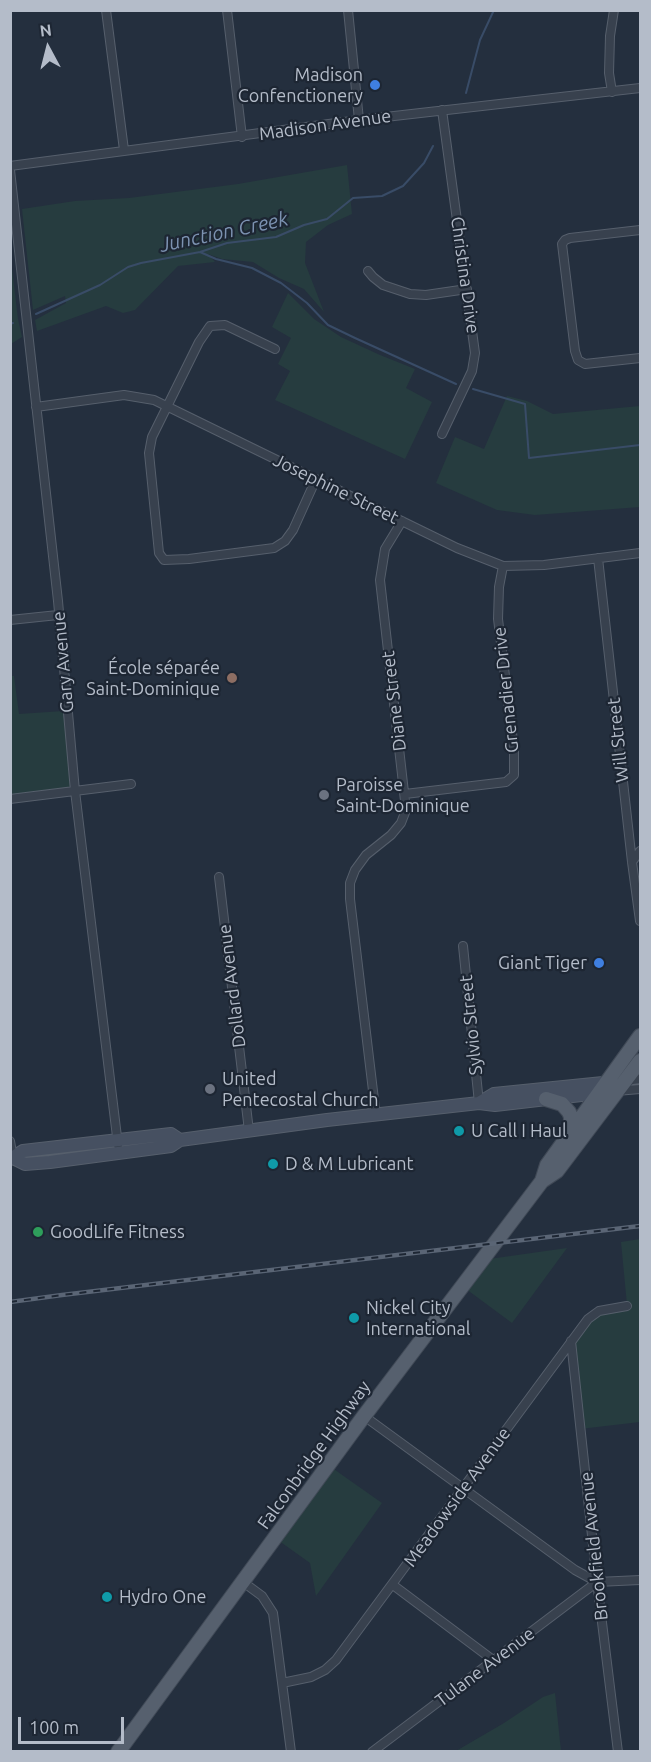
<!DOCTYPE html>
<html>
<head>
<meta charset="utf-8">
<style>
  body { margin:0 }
  #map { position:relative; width:651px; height:1762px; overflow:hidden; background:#242f3e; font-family:Ubuntu,sans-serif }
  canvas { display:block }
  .frame { position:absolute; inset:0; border:12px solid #b4bcc9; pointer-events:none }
  .north { position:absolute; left:18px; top:18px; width:60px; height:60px; -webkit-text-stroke:4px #1d2633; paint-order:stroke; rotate:353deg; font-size:16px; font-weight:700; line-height:24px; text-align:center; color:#b4bcc9 }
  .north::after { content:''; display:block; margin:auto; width:21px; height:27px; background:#b4bcc9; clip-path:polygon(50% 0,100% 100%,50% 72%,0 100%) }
  .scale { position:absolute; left:18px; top:1717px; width:106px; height:27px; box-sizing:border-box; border:3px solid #b4bcc9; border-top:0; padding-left:8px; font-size:18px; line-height:21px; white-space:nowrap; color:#b4bcc9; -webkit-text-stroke:4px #1d2633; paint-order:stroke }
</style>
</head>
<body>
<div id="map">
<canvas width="651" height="1762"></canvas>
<div class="frame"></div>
<div class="north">N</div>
<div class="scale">100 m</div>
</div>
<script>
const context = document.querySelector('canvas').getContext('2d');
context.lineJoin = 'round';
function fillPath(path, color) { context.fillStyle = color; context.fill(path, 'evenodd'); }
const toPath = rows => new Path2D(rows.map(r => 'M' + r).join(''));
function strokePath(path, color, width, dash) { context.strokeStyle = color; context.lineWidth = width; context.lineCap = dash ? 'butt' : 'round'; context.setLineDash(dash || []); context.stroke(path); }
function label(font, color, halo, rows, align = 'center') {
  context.font = font + ' Ubuntu,sans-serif'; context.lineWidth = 4.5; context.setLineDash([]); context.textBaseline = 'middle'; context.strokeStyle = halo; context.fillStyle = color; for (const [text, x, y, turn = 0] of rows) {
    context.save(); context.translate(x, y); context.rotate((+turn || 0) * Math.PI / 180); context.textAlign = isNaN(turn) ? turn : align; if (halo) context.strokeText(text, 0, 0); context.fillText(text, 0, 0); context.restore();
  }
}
const green = toPath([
  [347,165,352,214,328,225,306,242,305,263,324,312,304,289,279,278,253,262,222,259,208,254,215,262,178,266,135,310,123,313,106,306,37,331,35,320,66,303,65,296,33,310,22,209,75,201,129,198,238,184],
  [10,251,18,319,22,337,11,344],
  [288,293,314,319,341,337,380,355,415,369,406,388,432,402,405,459,275,400,290,371,278,364,291,338,272,327],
  [507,396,527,401,553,414,640,406,640,507,535,515,497,510,436,483,455,437,484,449],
  [10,676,14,676,19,714,64,711,71,786,67,789,11,796],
  [640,1239,640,1424,640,1422,580,1429,570,1340,588,1319,627,1305,621,1242],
  [567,1248,512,1323,462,1286,482,1260],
  [328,1465,382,1503,316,1596,310,1563,275,1538],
  [555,1693,561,1751,456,1751,504,1723,543,1697]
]);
const stream = toPath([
  [466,93,480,40,494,10],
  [200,252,216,259,252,268,281,283,307,303,328,325,355,338,456,384],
  [36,314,100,285,128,267,141,263,200,252,227,243,276,237,304,225,327,219,353,198,382,196,403,186,424,163,433,146],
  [10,324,13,323],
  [473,389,525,404,529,458,640,445]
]);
const minor = toPath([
  [106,10,124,150],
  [227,10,242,137],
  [348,10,359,120],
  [612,92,609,73,610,36,614,10],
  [10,166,359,120,640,88],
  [10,170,58,601,75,791,118,1145],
  [640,230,570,238,565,240,562,244,575,351,578,360,585,364,640,358],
  [368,271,373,277,383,285,410,294,426,295,467,289],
  [275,349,225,325,210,326,199,342,152,437,149,453,159,553,164,560,189,559,274,548,285,541,293,530,316,479],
  [36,407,124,395,154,400,457,548,503,566,544,565,640,553],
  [442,434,472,371,475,353,442,110],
  [598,558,632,862,640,921],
  [10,620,58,615],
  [405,794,506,782,514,775,514,749,498,619,499,587,503,566],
  [10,799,131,784],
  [632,862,640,851],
  [219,877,249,1131],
  [463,946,479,1103],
  [625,1081,640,1079],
  [616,1091,640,1089],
  [376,1116,350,899,350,883,355,870,366,855,391,835,401,823,406,810,380,580,385,549,402,521],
  [10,1141,13,1158],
  [571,1341,597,1582,618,1752],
  [364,1416,575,1570,597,1582,640,1580],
  [243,1582,262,1596,273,1613,291,1752],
  [393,1585,493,1660],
  [282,1683,311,1677,325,1670,336,1660,588,1319,599,1311,627,1306],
  [372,1752,597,1582]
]);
const secondary = toPath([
  [479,1103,494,1094,613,1082],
  [13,1158,25,1164,50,1162,171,1146,180,1140,327,1120,479,1103,495,1105,616,1091],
  [10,1159,23,1151,171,1134,180,1140]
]);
const primary = toPath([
  [546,1099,562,1104,569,1112,571,1117,570,1132],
  [542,1181,547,1165,640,1036],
  [118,1752,364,1416,542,1181,557,1171,640,1061]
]);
const rail = toPath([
  [10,1302,62,1295,640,1226]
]);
const markers = [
  [375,85,6,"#3f7fe0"],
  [232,678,6,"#8d6e63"],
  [324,795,6,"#6b7280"],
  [599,963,6,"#3f7fe0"],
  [210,1089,6,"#6b7280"],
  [459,1131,6,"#0f9aa8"],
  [273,1164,6,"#0f9aa8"],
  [38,1232,6,"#2e9e5b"],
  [354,1318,6,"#0f9aa8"],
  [107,1597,6,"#0f9aa8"]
];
const poiNames = [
  ["Madison",363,75,"right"],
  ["Confenctionery",363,96,"right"],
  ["École séparée",220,668,"right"],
  ["Saint-Dominique",220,689,"right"],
  ["Paroisse",336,785],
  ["Saint-Dominique",336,806],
  ["Giant Tiger",587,963,"right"],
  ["United",222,1079],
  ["Pentecostal Church",222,1100],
  ["U Call I Haul",471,1131],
  ["D & M Lubricant",285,1164],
  ["GoodLife Fitness",50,1232],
  ["Nickel City",366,1308],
  ["International",366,1329],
  ["Hydro One",119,1597]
];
const streetNames = [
  ["Madison Avenue",325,125,-8],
  ["Christina Drive",465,275,82],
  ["Josephine Street",336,489,26],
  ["Gary Avenue",63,662,-95],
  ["Grenadier Drive",506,690,-96],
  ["Diane Street",394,701,-97],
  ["Will Street",618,740,-96],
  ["Dollard Avenue",232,986,-97],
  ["Sylvio Street",471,1025,-96],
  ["Falconbridge Highway",314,1455,-54],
  ["Meadowside Avenue",457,1497,-54],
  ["Brookfield Avenue",594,1546,-96],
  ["Tulane Avenue",485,1667,-37]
];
const waterNames = [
  ["Junction Creek",224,232,-12]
];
fillPath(green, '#263c3f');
strokePath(stream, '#394c67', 2);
strokePath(minor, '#565f6c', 10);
strokePath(secondary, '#565f6c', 14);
strokePath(primary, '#414a57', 16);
strokePath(minor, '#38414e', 8);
strokePath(secondary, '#465061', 12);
strokePath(primary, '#56606e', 14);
strokePath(rail, '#5a6575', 4.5);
strokePath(rail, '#1d2633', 2, [7]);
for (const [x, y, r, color] of markers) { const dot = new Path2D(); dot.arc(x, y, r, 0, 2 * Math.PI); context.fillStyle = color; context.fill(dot); strokePath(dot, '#1d2633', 2); }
label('18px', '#b4bcc9', '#1d2633', poiNames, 'left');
label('18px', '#b4bcc9', '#1d2633', streetNames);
label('italic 20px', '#7c92b1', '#1d2633', waterNames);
</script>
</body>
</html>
